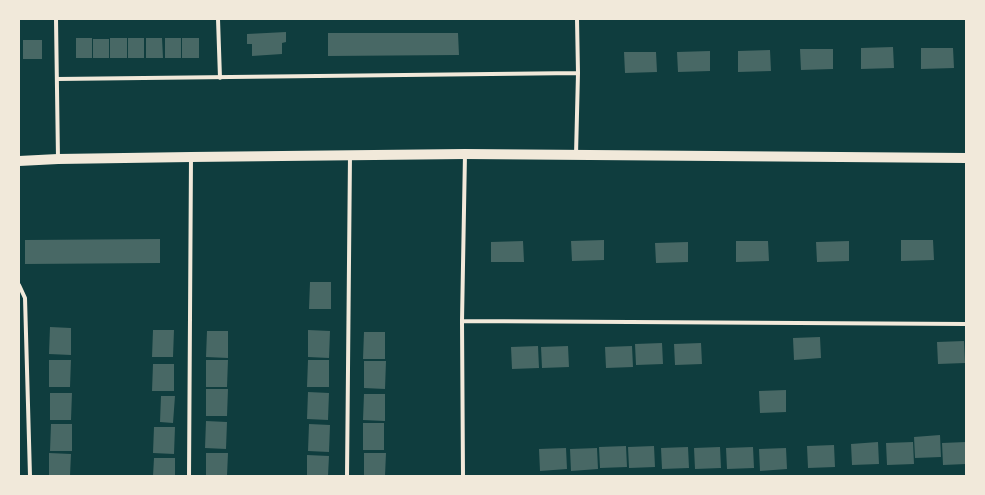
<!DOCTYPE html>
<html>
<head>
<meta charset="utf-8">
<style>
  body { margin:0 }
  #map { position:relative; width:985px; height:495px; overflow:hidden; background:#0f3d3e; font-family:"IBM Plex Serif",serif }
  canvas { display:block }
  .frame { position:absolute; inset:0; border:20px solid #f1e9da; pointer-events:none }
</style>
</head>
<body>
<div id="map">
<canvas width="985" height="495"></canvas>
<div class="frame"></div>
</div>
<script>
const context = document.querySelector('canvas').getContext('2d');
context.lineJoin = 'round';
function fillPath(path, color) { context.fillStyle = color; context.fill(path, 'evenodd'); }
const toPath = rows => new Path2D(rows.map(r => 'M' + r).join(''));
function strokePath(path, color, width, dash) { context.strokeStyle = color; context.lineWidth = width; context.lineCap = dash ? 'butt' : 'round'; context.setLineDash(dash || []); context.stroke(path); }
const building = toPath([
  [286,32,286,42,282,43,282,54,252,56,252,44,247,44,247,34],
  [328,33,458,33,459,55,328,56],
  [76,38,92,38,92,58,76,58],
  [110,38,127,38,127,58,110,58],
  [128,38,144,38,144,58,128,58],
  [146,38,162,38,163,58,146,58],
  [165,38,181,38,181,58,165,58],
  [182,38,199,38,199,58,182,58],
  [93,39,109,39,109,58,93,58],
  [23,40,42,40,42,59,23,59],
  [893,47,894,68,861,69,861,48],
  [921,48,953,48,954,68,921,69],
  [800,49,833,49,833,69,801,70],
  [770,50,771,71,738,72,738,51],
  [710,51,710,71,678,72,677,52],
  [624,52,656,52,657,72,625,73],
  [160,239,160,263,25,264,25,240],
  [604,240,604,260,572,261,571,241],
  [901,240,933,240,934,260,901,261],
  [523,241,524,262,491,262,491,242],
  [736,241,768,241,769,261,736,262],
  [849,241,849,261,817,262,816,242],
  [688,242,688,262,656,263,655,243],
  [310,282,331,282,331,309,309,309],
  [50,327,71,328,71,355,49,354],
  [153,330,174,330,173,357,152,357],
  [308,330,330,331,329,358,308,357],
  [207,331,228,331,228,358,206,357],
  [364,332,385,332,385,359,363,359],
  [820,337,821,358,794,360,793,338],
  [964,341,965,363,938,364,937,342],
  [662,343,663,364,636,365,635,344],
  [701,343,702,364,675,365,674,344],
  [538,346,539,368,512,369,511,347],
  [568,346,569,367,542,368,541,347],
  [632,346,633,367,606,368,605,347],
  [49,360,71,360,70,387,49,387],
  [206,360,228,360,227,387,206,387],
  [308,360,329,360,329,387,307,387],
  [364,361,386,361,385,389,364,388],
  [153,364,174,364,174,391,152,391],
  [206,389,228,389,227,416,206,416],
  [786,390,786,412,760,413,759,391],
  [308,392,329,393,328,420,307,419],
  [50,393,72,393,71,420,50,420],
  [364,394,385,394,385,421,363,420],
  [161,396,175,396,173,423,160,422],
  [206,421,227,422,226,449,205,448],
  [363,423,384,423,384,450,363,450],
  [51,424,72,424,72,451,50,451],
  [309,424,330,425,329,452,308,451],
  [154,427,175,427,174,454,153,453],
  [940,435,941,457,915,458,914,437],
  [878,442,879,464,852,465,851,444],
  [913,442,914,464,887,465,886,443],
  [966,442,966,464,943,465,942,443],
  [834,445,835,467,808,468,807,446],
  [626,446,627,467,600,468,599,447],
  [654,446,655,467,629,468,628,447],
  [688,447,689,468,662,469,661,448],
  [720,447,721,468,695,469,694,448],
  [753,447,754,468,727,469,726,448],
  [566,448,567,469,540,471,539,449],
  [597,448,598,469,571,471,570,449],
  [786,448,787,469,760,471,759,449],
  [49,453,71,454,70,476,49,476],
  [206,453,228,453,227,476,206,476],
  [364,453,386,453,385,476,364,476],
  [307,455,329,456,328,476,307,476],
  [154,458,175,458,175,476,153,476]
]);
const minor = toPath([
  [56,19,58,159],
  [218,19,220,78],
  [57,79,578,73],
  [576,155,578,73,577,19],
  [19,285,25,298,30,476],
  [462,321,966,324],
  [189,476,191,157],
  [347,476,350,155],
  [463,476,462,321,465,154]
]);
const primary = toPath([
  [19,161,58,159,191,157,465,154,966,158]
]);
fillPath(building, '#486865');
strokePath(minor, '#f1e9da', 4);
strokePath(primary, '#f1e9da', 10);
</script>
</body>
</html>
